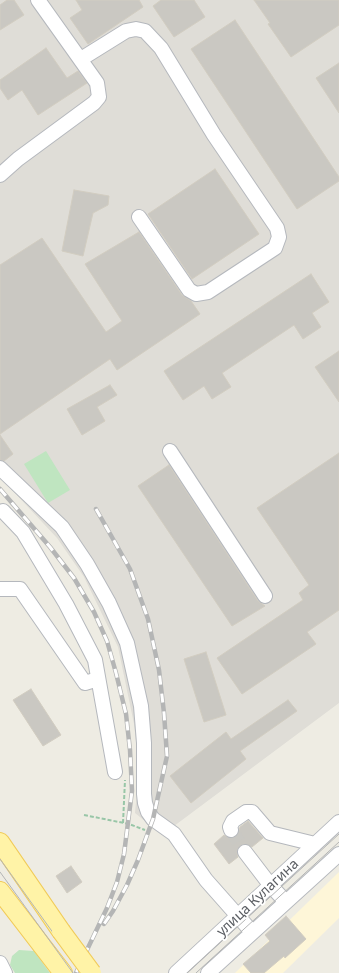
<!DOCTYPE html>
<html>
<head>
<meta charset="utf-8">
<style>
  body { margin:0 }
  canvas { display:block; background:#eeece3 }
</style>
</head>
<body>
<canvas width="339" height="973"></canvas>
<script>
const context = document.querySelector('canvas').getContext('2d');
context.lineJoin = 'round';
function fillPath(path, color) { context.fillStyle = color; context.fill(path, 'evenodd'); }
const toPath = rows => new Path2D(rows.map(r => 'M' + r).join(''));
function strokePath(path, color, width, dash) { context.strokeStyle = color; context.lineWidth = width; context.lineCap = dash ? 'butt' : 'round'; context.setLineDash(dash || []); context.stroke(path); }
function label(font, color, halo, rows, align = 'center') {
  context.font = font + ' "Noto Sans",sans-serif'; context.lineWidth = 3.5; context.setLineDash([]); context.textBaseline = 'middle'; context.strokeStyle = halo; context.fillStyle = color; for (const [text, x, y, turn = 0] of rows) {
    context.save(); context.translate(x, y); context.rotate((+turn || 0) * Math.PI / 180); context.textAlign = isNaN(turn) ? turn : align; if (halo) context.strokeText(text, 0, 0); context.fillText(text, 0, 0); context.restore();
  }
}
const commercial = toPath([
  [339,872,339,918,283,973,235,973]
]);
const industrial = toPath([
  [0,0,339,0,339,703,162,835,135,813,139,769,134,724,118,647,84,577,57,538,0,477]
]);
const green = toPath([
  [46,451,70,490,48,503,24,464],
  [19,950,34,951,50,973,15,973,10,965,12,956]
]);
const building = toPath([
  [7,0,14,0,24,15,0,30,0,5,7,0],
  [76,0,139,0,143,7,88,44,70,18,82,10,76,0],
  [161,0,194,0,205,17,174,37,153,6,161,0],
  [254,0,339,0,339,25,291,57,268,24,270,23,254,0],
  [235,20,339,177,339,181,297,209,191,49,235,20],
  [46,48,67,78,78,71,87,83,38,115,22,90,8,100,0,88,0,80,46,48],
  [339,63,339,113,316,78,339,63],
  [215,169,259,234,192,279,148,214,215,169],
  [74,190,109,196,108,205,93,213,83,256,62,251,74,190],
  [139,232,182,295,191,301,200,314,117,370,110,359,0,434,0,265,42,238,106,332,122,321,85,264,139,232],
  [311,274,329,302,312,313,321,327,303,339,294,325,222,373,231,387,212,399,204,386,183,400,164,371,311,274],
  [339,351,339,402,315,367,339,351],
  [110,385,117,395,97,407,105,421,82,435,67,409,110,385],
  [0,435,13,454,4,461,0,460,0,435],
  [339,453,339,610,307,632,316,644,242,694,217,658,303,600,299,593,309,585,257,508,339,453],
  [169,465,258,601,265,606,232,626,138,486,169,465],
  [206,652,226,715,204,722,184,659,206,652],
  [31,689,61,735,43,746,13,700,31,689],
  [288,700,297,711,240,751,246,759,191,803,170,776,226,732,231,739,288,700],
  [248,821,263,838,252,847,244,844,240,846,237,853,238,857,229,864,214,844,224,835,229,838,234,838,238,835,240,827,248,821],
  [71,866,82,882,67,893,56,876,71,866],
  [286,916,306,939,285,958,284,956,264,973,251,973,243,964,270,941,265,935,286,916]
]);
const minorTunnel = toPath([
  [231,830,245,852]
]);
const path = toPath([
  [84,815,129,824,145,830],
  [123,823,125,780]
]);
const minor = toPath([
  [81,59,126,31,136,29,145,31,161,48,214,135,277,228,279,237,275,248,208,292,196,294,189,290,139,217],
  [0,175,18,159,94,103,99,97,97,83,38,0],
  [170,451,265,596],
  [0,468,62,527,87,564,109,603,127,643,141,706,144,743,144,794,145,803,148,812,153,819,174,834,206,880,252,932],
  [3,511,23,532,66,604,95,660,115,772],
  [0,589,20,589,85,683,98,679],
  [231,830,230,827,233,821,246,812,252,812,270,833,315,844],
  [245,852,271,886,286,902],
  [0,963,5,973],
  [176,973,339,822],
  [208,973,339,854]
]);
const major = toPath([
  [0,842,61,931],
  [0,891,63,973]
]);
const tram = toPath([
  [0,859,82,973],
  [0,872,73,973],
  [187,973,339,834],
  [196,973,339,842]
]);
const rail = toPath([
  [0,489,50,547,74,578,94,612,107,641,116,673,126,714,130,750,132,791,124,854,117,882,107,908,76,973],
  [96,509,130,569,148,619,159,670,164,713,167,756,153,819,138,860,127,885,113,911,104,924]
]);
const majorBridge = toPath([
  [61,931,92,973]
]);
const streetNames = [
  ["улица Кулагина",258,898,-43]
];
fillPath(commercial, '#fef6d8');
fillPath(industrial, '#dfddd7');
fillPath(green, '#bfe5c0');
fillPath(building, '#cac8c2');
strokePath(building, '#d2cdc1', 1);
strokePath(minorTunnel, '#c9c8c3', 14, [14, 7]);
strokePath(minor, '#b5b8bd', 16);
strokePath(major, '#f1cb59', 20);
strokePath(path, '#98c6a7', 2, [4, 2]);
strokePath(minor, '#fff', 14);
strokePath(major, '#fff3a7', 18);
strokePath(tram, '#b4b5b5', 1);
strokePath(rail, '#b4b5b5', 4.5);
strokePath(rail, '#fff', 3, [9]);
strokePath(majorBridge, '#f1cb59', 20, []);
strokePath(majorBridge, '#fff3a7', 18);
label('14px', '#5b5e63', '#fff', streetNames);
</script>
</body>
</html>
